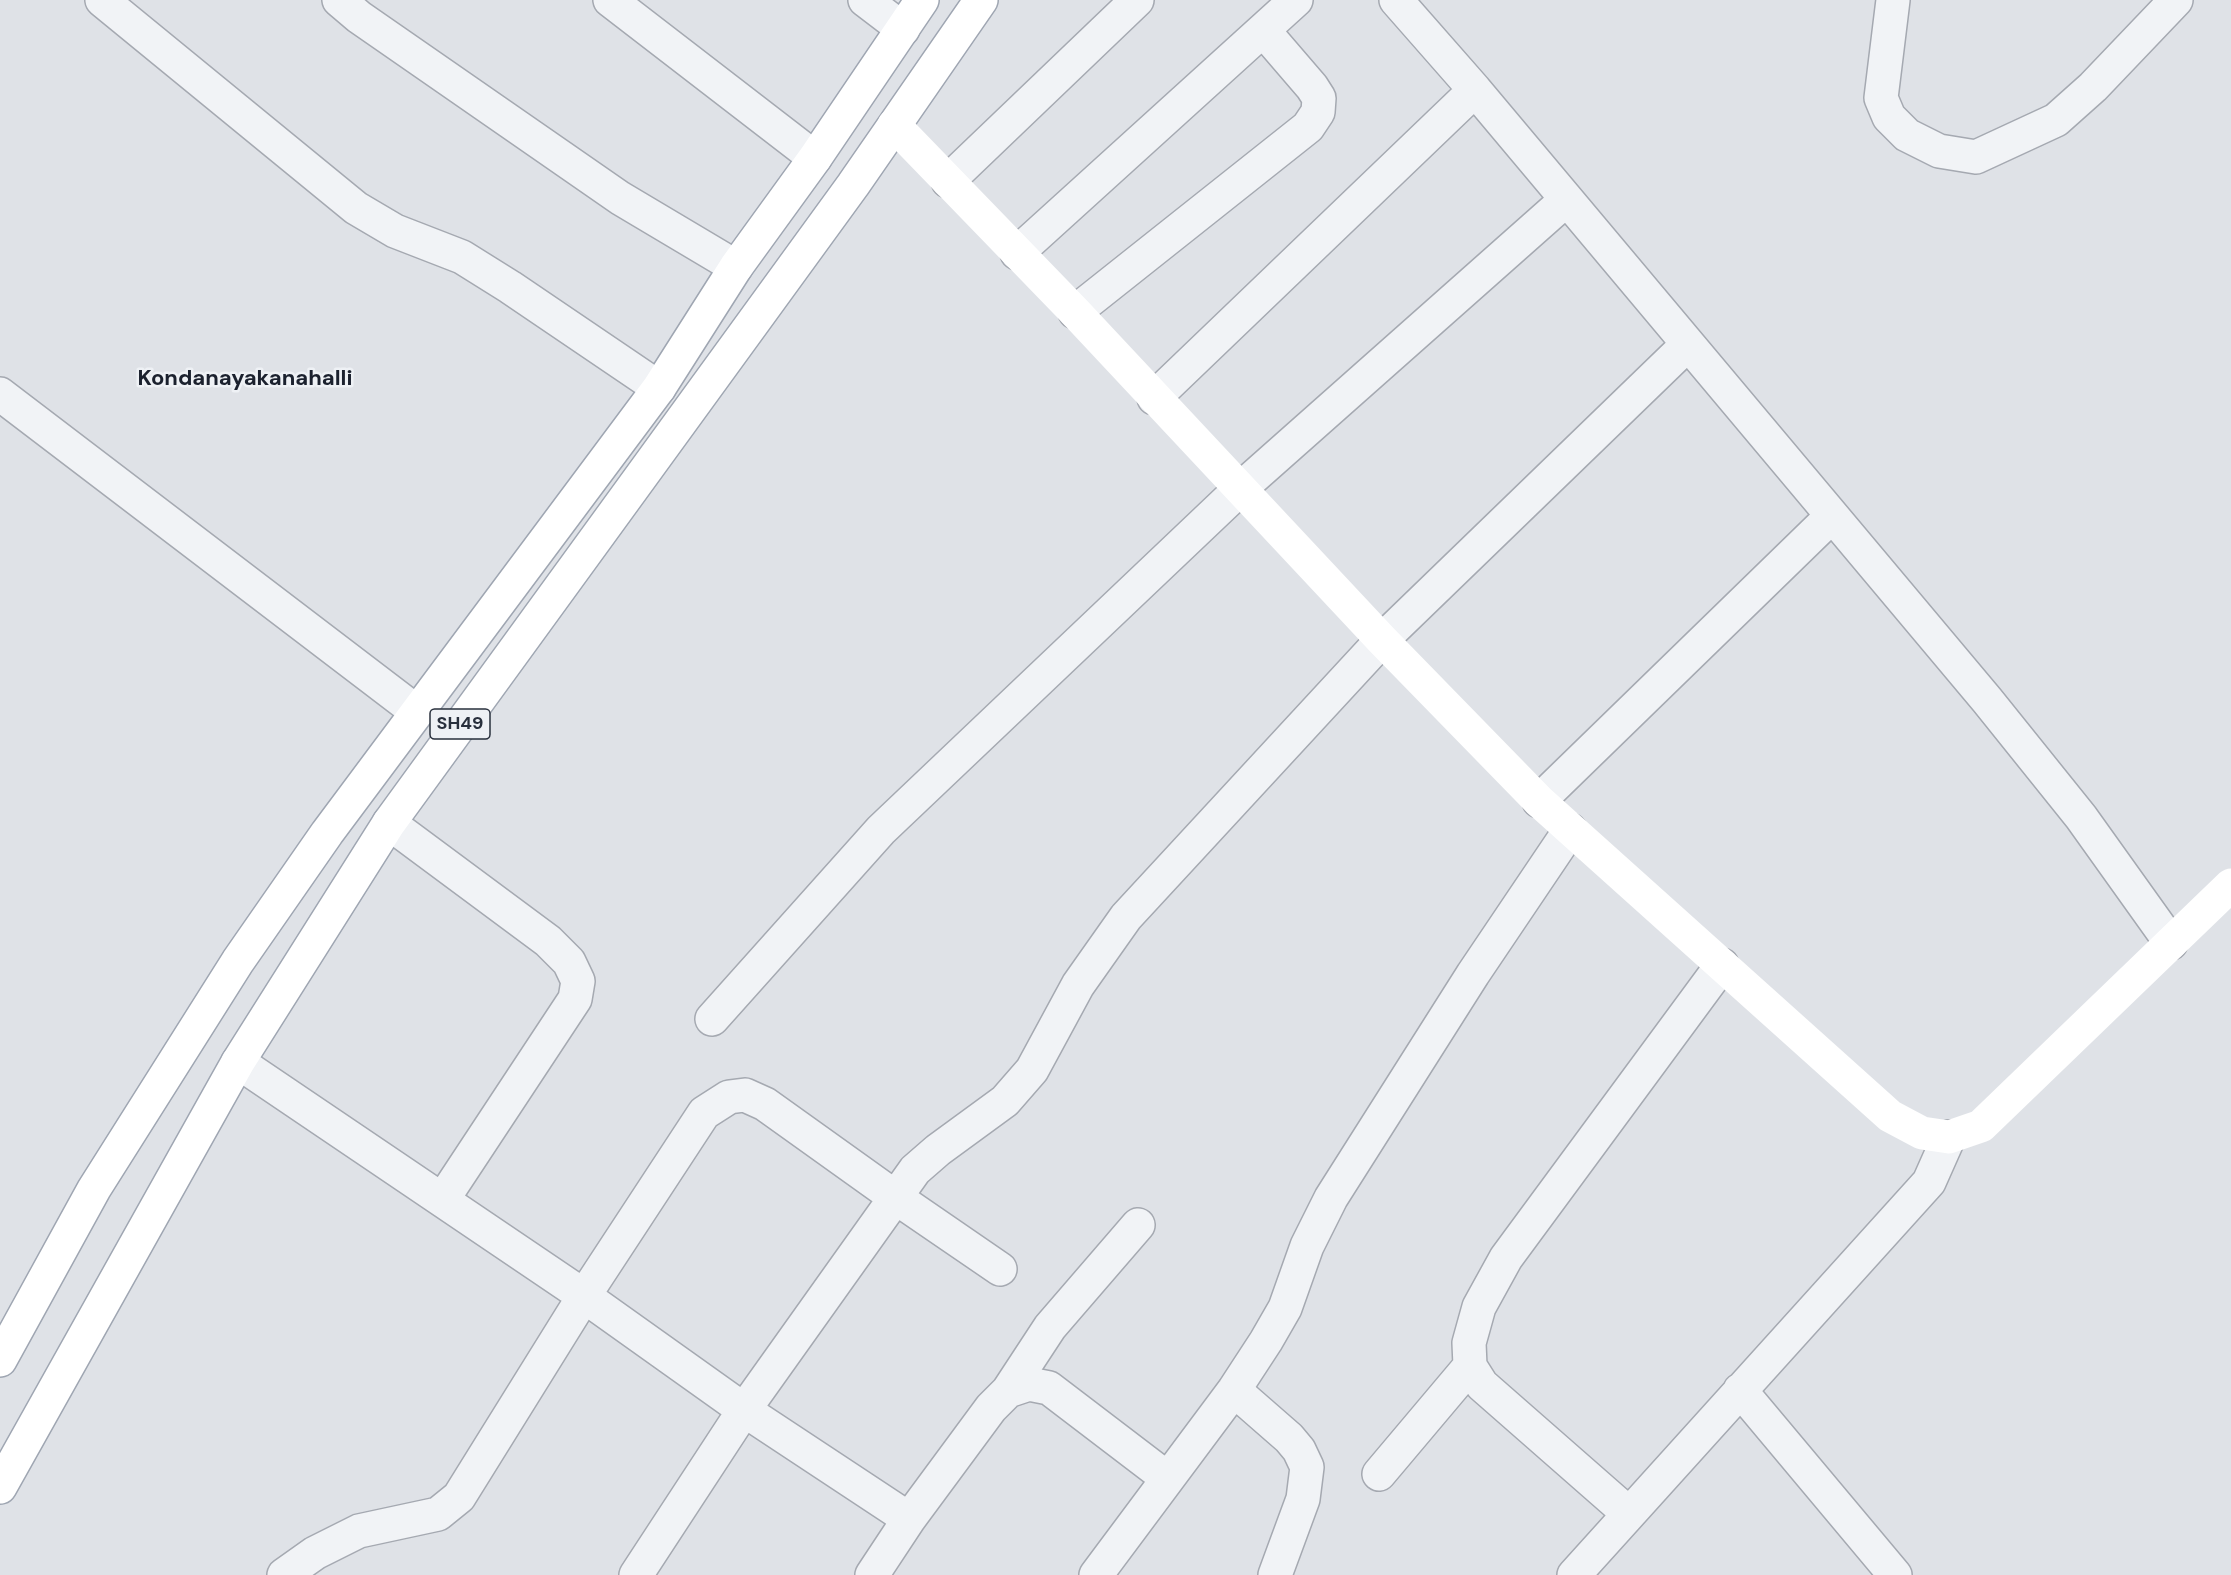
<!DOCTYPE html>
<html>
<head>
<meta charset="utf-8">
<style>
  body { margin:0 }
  canvas { display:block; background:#dfe2e7 }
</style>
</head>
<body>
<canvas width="2231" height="1575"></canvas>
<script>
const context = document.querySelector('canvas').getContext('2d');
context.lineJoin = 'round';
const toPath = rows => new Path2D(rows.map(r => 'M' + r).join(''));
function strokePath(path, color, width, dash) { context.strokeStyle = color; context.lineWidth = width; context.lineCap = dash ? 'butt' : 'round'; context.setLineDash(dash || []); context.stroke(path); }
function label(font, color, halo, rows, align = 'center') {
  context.font = font + ' "DM Sans",sans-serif'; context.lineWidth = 5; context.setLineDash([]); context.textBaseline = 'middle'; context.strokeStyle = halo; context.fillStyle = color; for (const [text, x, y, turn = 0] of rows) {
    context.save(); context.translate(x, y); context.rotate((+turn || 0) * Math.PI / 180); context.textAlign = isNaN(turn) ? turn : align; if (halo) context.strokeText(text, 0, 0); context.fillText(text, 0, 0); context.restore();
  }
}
const street = toPath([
  [102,0,356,208,395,231,462,257,510,287,659,388],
  [339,0,359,17,620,198,736,267],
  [610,0,815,158],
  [865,0,903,29],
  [1396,0,1475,90,1987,700,2081,817,2171,943],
  [1893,0,1881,98,1889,117,1907,135,1939,151,1976,157,2056,120,2093,87,2176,0],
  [948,181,1137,0],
  [1017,253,1296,0],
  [1075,312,1308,127,1318,112,1319,98,1312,87,1263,30],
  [0,394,417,712],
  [1154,398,1475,90],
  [1539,801,1832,516],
  [389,823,548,941,569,962,578,981,575,999,443,1199],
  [712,1019,881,830,1240,489,1566,200],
  [238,1062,584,1296,744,1410,909,1519],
  [1234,1390,1289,1438,1299,1450,1307,1467,1303,1499,1275,1575],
  [1740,1390,1895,1575],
  [1008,1391,1050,1327,1138,1225],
  [1379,1474,1470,1366],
  [1628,1513,1482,1385,1470,1366,1469,1343,1479,1307,1506,1258,1722,965],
  [284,1575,315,1553,359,1531,438,1514,459,1497,584,1296,704,1113,729,1097,745,1095,765,1104,895,1197,1000,1269],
  [636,1575,744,1410,915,1170,938,1150,1005,1101,1032,1070,1078,985,1126,917,1382,640,1688,344],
  [872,1575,909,1519,991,1408,1008,1391,1029,1384,1049,1388,1167,1478],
  [1096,1575,1234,1390,1266,1341,1285,1308,1307,1246,1331,1198,1473,974,1570,830],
  [1574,1575,1929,1182,1949,1137]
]);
const secondary = toPath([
  [894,125,1075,312,1382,640,1539,801,1890,1116,1922,1133,1949,1137,1981,1126,2231,885]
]);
const primary = toPath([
  [0,1360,94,1189,238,961,327,833,659,388,736,267,815,158,922,0],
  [0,1487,238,1062,389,823,853,185,981,0]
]);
const shields = [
  [460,724,60]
];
const shieldNames = [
  ["SH49",460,724]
];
const quarterNames = [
  ["Kondanayakanahalli",245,379]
];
strokePath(street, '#a5a9b1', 36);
strokePath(primary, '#9fa6b2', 36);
strokePath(street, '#f1f3f6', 33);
strokePath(secondary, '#fff', 33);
strokePath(primary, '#fff', 33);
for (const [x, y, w] of shields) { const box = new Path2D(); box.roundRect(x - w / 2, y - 15, w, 30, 4.5); context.fillStyle = '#eef1f5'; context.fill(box); strokePath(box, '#29303d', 1.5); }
label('bold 18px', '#29303d', null, shieldNames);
label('bold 22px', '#1b212e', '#eef1f5', quarterNames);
</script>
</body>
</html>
